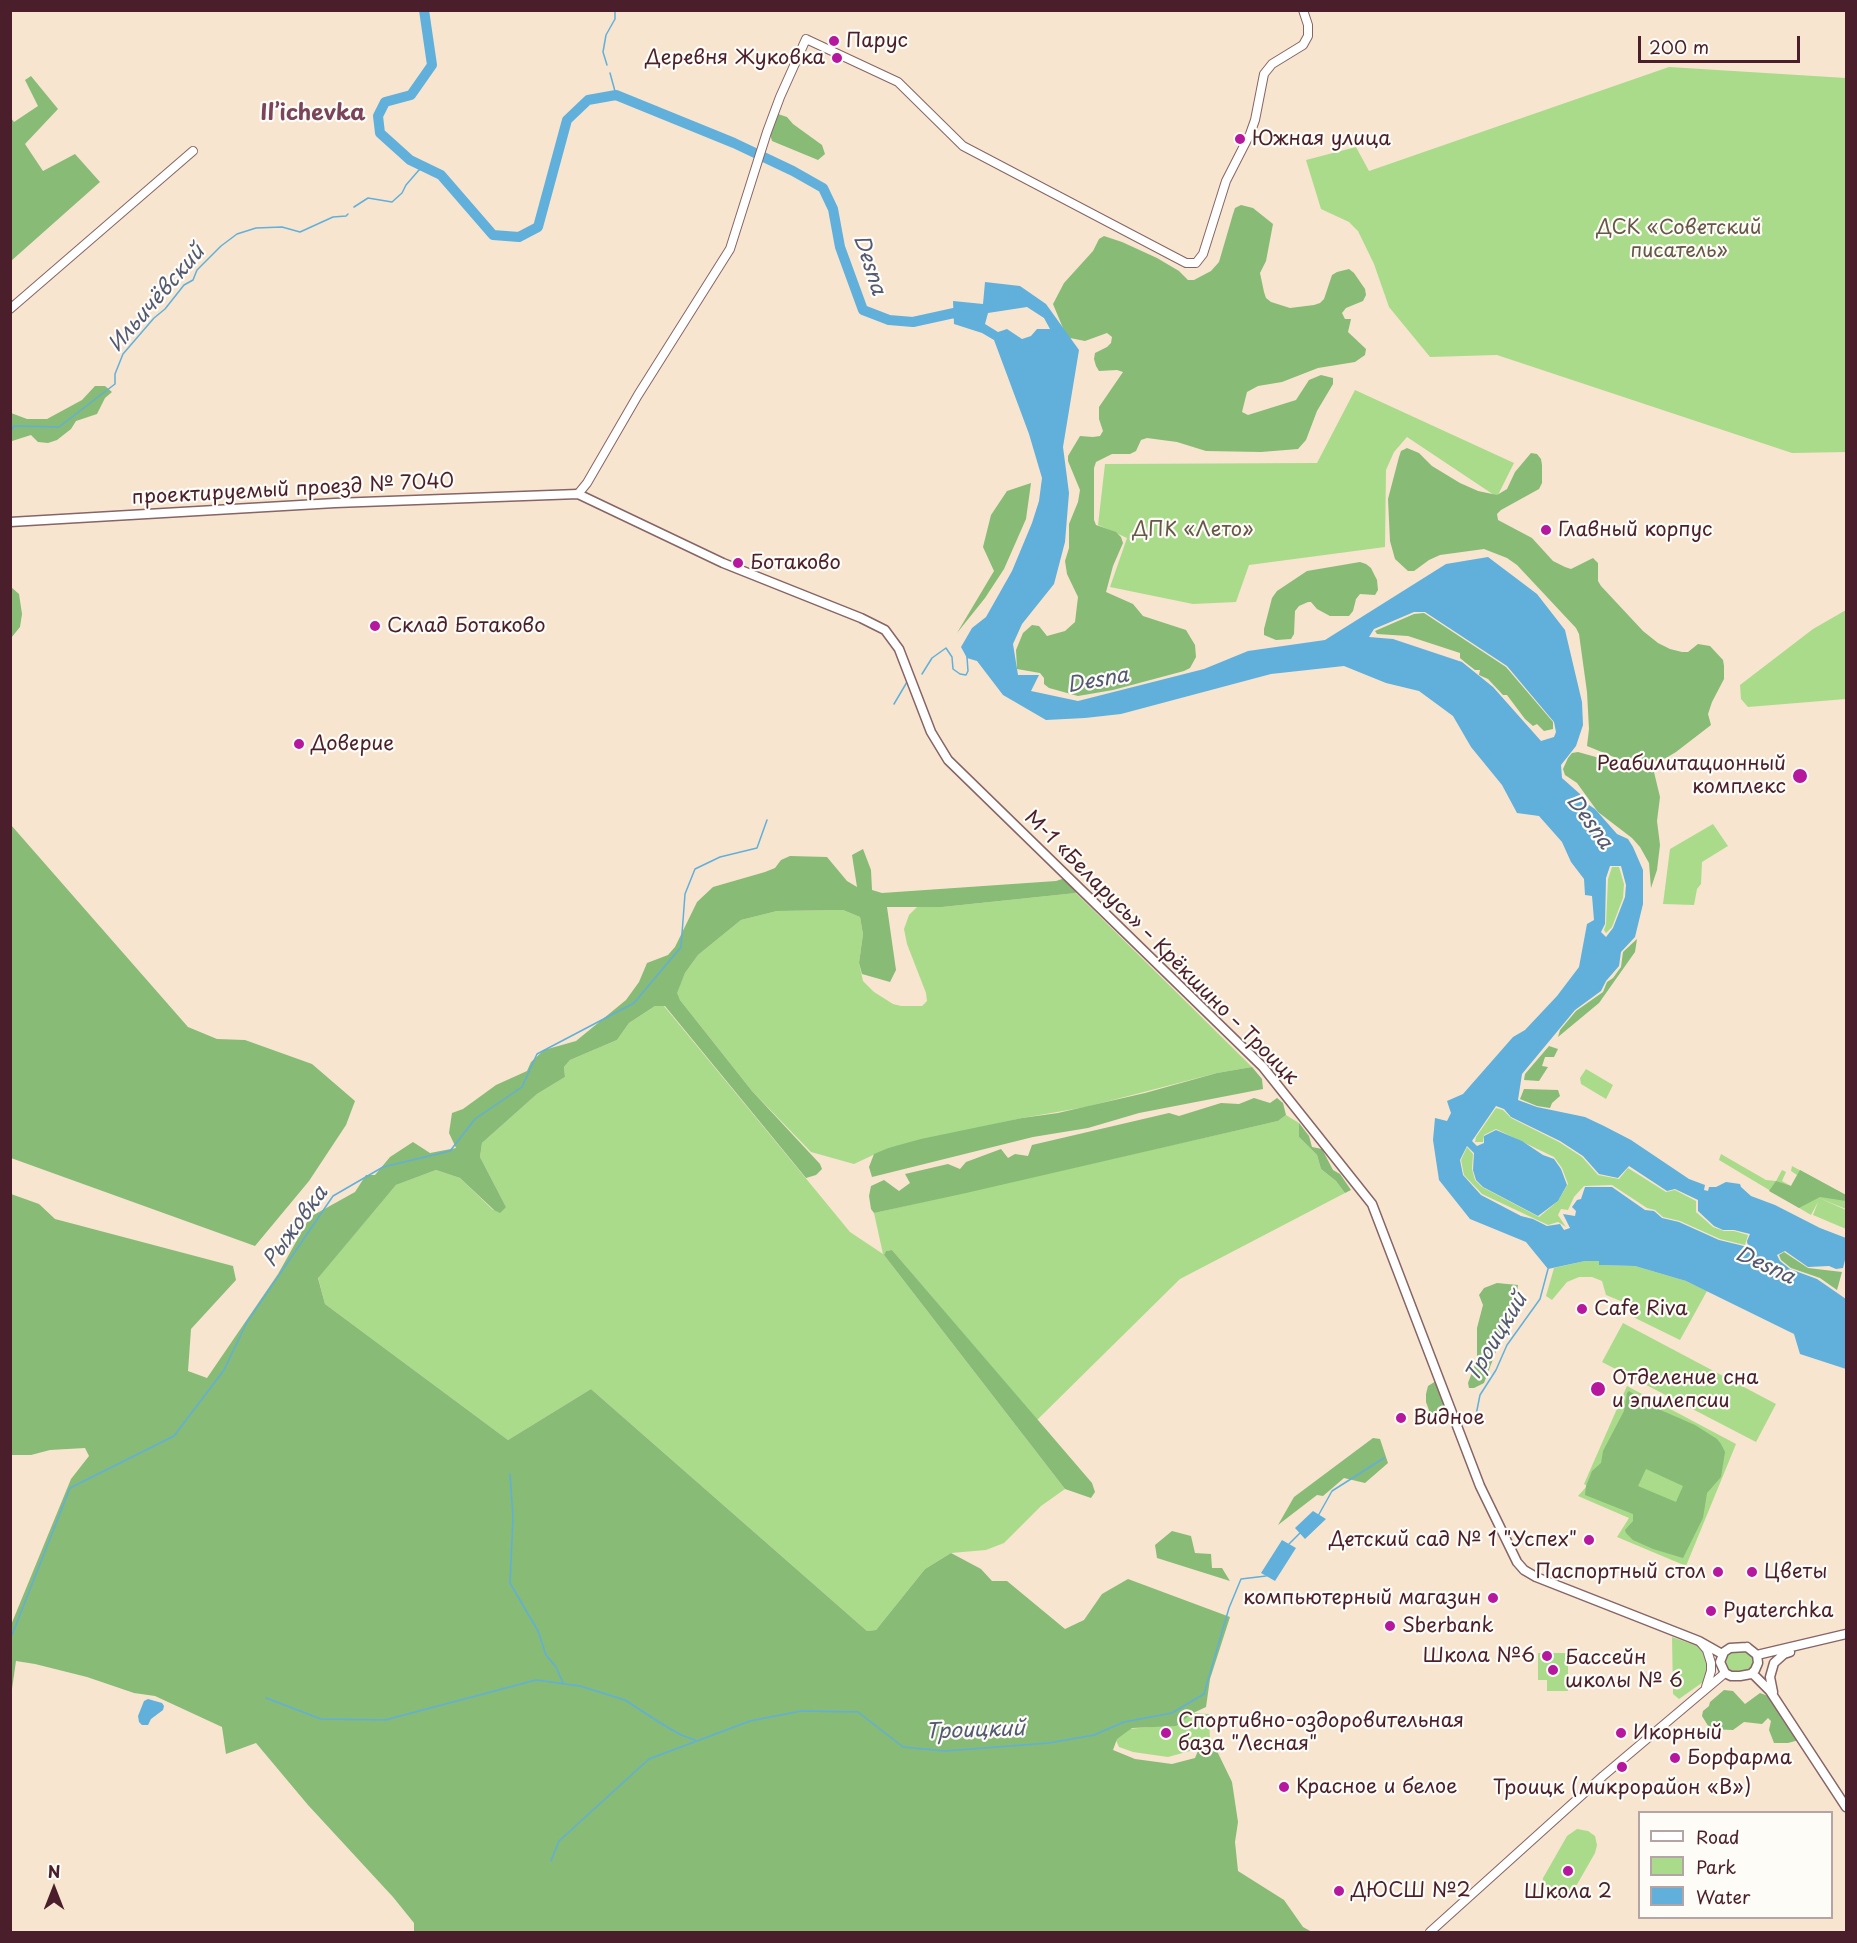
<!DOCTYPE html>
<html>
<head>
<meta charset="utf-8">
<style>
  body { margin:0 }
  #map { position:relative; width:1857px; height:1943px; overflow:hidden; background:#f7e5d0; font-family:"Playpen Sans",sans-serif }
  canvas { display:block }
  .frame { position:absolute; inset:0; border:12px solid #4a1f2b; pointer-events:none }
  .legend { position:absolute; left:1638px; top:1811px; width:195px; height:108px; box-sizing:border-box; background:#fdfcf7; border:2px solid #b5a4a5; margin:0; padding:8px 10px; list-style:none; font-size:18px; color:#4a1f2b }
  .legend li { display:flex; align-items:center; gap:12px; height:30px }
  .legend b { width:30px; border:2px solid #b5a4a5 }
  .north { position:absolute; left:24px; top:1859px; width:60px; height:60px; -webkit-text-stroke:4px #fdfcf7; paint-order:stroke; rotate:0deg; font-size:16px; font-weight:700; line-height:24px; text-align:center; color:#4a1f2b }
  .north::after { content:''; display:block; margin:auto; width:21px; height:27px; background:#4a1f2b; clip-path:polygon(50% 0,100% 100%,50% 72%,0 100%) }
  .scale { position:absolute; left:1638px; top:36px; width:162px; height:27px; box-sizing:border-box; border:3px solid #4a1f2b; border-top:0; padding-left:8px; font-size:18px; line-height:21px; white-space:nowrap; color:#4a1f2b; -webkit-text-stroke:4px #fdfcf7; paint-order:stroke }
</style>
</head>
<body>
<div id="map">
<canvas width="1857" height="1943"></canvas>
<div class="frame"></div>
<ul class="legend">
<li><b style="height:8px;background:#fff"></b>Road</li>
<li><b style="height:16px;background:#aadb8a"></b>Park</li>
<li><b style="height:16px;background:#60b0db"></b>Water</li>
</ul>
<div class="north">N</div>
<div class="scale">200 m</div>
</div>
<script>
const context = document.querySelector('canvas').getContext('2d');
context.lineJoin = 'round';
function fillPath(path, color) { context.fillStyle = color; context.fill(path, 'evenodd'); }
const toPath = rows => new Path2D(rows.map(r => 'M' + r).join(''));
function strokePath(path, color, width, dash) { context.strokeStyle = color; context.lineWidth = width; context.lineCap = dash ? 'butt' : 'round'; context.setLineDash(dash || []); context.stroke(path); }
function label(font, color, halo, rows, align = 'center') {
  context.font = font + ' "Playpen Sans",sans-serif'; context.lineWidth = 4.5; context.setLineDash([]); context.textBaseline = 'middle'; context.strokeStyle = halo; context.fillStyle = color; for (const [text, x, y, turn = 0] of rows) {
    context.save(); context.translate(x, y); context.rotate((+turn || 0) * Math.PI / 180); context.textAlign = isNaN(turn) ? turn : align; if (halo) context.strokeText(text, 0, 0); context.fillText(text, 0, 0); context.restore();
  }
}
const green = toPath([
  [1669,67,1846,78,1846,452,1792,453,1497,355,1430,357,1389,307,1374,264,1358,231,1349,222,1321,209,1306,160,1356,147,1369,171],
  [1355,390,1514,463,1497,497,1407,437,1394,452,1386,470,1385,547,1249,565,1236,602,1193,604,1110,587,1127,538,1098,525,1105,464,1317,463],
  [1846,610,1846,699,1748,707,1741,699,1740,685,1813,629],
  [1713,824,1728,846,1702,862,1701,884,1697,889,1694,905,1663,904,1670,849],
  [1612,867,1619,867,1624,884,1623,898,1612,927,1606,933,1604,930,1606,924,1608,879],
  [1076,893,1252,1067,1217,1073,1086,1107,1022,1118,888,1148,854,1164,811,1152,752,1091,680,1000,676,993,685,973,698,955,741,920,777,911,843,910,860,917,863,934,859,963,863,981,874,992,893,1004,901,1006,922,1006,927,1001,926,993,907,944,904,929,909,915,917,907,942,907],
  [655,1006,664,1006,850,1232,883,1254,874,1213,1278,1121,1286,1115,1299,1123,1299,1137,1317,1155,1321,1169,1336,1181,1345,1193,1180,1279,1037,1420,892,1250,886,1251,884,1255,1065,1489,1041,1506,1004,1543,986,1550,951,1553,925,1569,876,1630,867,1631,591,1389,508,1440,325,1304,318,1277,396,1185,436,1170,460,1178,493,1210,506,1207,480,1157,482,1143,537,1094,565,1077,564,1067,570,1060,617,1040,629,1023],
  [1586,1069,1613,1085,1606,1099,1581,1084,1580,1078],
  [1496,1108,1503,1110,1511,1118,1559,1142,1582,1157,1598,1175,1619,1179,1628,1168,1666,1192,1675,1190,1696,1201,1696,1212,1713,1227,1724,1231,1734,1231,1748,1235,1745,1245,1720,1239,1680,1221,1663,1217,1655,1210,1647,1208,1612,1185,1584,1186,1574,1197,1568,1210,1561,1209,1558,1215,1566,1227,1558,1222,1548,1225,1482,1194,1464,1175,1461,1160,1467,1147,1473,1154,1472,1169,1475,1180,1482,1187,1539,1217,1558,1201,1568,1184,1562,1168,1554,1157,1496,1129,1484,1135,1483,1142,1475,1142,1476,1137],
  [1721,1154,1766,1180,1776,1181,1782,1170,1786,1172,1782,1181,1791,1186,1797,1175,1791,1171,1792,1166,1846,1195,1846,1209,1819,1198,1846,1210,1846,1229,1813,1215,1818,1202,1811,1215,1719,1160],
  [1585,1261,1599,1261,1599,1265,1635,1266,1686,1281,1707,1291,1680,1340,1629,1315,1633,1306,1606,1295,1602,1281,1592,1277,1579,1277,1567,1282,1552,1300,1546,1296,1554,1268],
  [1623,1323,1776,1404,1756,1442,1602,1362],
  [1627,1386,1736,1444,1686,1566,1617,1537,1629,1518,1578,1496,1587,1486,1584,1484],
  [1672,1637,1703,1648,1709,1665,1706,1680,1679,1699,1673,1694],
  [1746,1650,1752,1655,1753,1667,1747,1672,1732,1673,1728,1671,1724,1666,1724,1658,1729,1652],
  [1538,1653,1568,1653,1568,1691,1547,1691,1547,1680,1538,1680],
  [1190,1713,1209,1714,1210,1741,1194,1744,1190,1751,1168,1757,1133,1752,1119,1747,1115,1738,1128,1729,1173,1725],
  [1577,1829,1588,1831,1595,1836,1597,1845,1595,1853,1571,1895,1562,1900,1554,1900,1548,1896,1542,1889,1543,1878,1567,1836]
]);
const forest = toPath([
  [31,76,58,109,25,144,43,171,75,154,100,182,11,261,11,118,14,122,38,106,25,80],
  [778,114,787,117,793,124,822,145,825,154,818,160,772,141,770,134],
  [1241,205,1253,208,1273,224,1266,261,1260,273,1264,292,1266,298,1271,302,1290,308,1314,305,1320,303,1324,299,1332,275,1337,272,1349,269,1354,273,1365,289,1366,295,1363,301,1346,308,1342,313,1345,319,1351,319,1348,332,1366,349,1365,355,1355,362,1318,368,1282,382,1258,386,1247,392,1242,412,1248,415,1296,400,1309,380,1321,375,1333,378,1333,384,1317,411,1306,440,1298,449,1261,452,1206,451,1177,442,1147,438,1141,440,1136,451,1130,454,1112,454,1096,462,1094,468,1094,520,1096,525,1116,532,1121,537,1123,543,1113,566,1106,592,1133,604,1143,616,1186,630,1195,645,1196,657,1190,668,1184,671,1113,690,1078,696,1049,688,1044,684,1044,678,1040,673,1017,669,1016,650,1023,633,1032,625,1039,626,1047,636,1065,631,1075,622,1078,597,1067,574,1065,561,1069,548,1069,524,1078,502,1080,490,1068,461,1068,456,1080,436,1093,437,1100,436,1103,431,1099,419,1099,407,1123,372,1117,370,1099,371,1096,366,1094,359,1095,353,1107,347,1111,343,1112,337,1107,333,1085,341,1070,338,1065,333,1053,304,1064,283,1093,251,1099,239,1104,236,1122,242,1157,258,1179,271,1188,280,1194,280,1211,271,1219,262,1233,214,1235,208],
  [95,386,105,386,112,392,105,398,97,414,76,421,71,429,57,440,48,443,38,442,31,435,12,441,11,455,11,413,27,419,47,419,82,400],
  [1407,448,1419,453,1432,466,1460,483,1478,491,1497,495,1507,489,1515,472,1531,453,1537,454,1541,459,1542,465,1542,483,1539,489,1501,510,1497,514,1498,520,1532,538,1553,561,1565,567,1571,569,1593,558,1598,563,1598,581,1601,586,1643,631,1658,643,1670,649,1682,652,1688,652,1698,644,1710,646,1723,660,1724,666,1724,679,1712,702,1708,714,1711,725,1676,752,1666,758,1643,765,1631,764,1587,746,1589,729,1587,692,1579,634,1576,628,1517,565,1507,558,1484,549,1440,555,1429,560,1414,571,1408,571,1395,559,1390,541,1388,499,1399,457,1401,451],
  [1031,483,1026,519,1004,569,985,598,957,633,994,571,983,547,991,515,1007,491],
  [1360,562,1366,564,1371,568,1377,580,1378,590,1375,595,1360,594,1356,599,1353,611,1349,616,1330,616,1317,609,1311,602,1308,602,1299,606,1295,611,1294,634,1291,639,1276,640,1264,635,1264,629,1272,598,1277,591,1307,571],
  [11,587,19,594,22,614,20,627,11,638],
  [1424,613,1506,667,1553,722,1553,729,1544,731,1537,724,1533,726,1525,719,1507,695,1503,695,1488,679,1479,675,1480,670,1475,670,1466,663,1460,658,1460,653,1408,636,1377,634,1375,631,1414,614],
  [1578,752,1603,759,1611,766,1616,768,1649,770,1654,772,1660,797,1657,821,1660,845,1657,870,1651,888,1649,863,1640,847,1632,838,1598,812,1577,783,1565,775,1563,769,1568,758,1572,753],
  [11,825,188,1027,217,1039,245,1040,312,1064,355,1101,346,1125,309,1181,255,1246,11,1158],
  [863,849,871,870,872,890,882,893,1056,881,1065,878,1070,881,1076,893,942,907,887,907,896,970,890,982,862,974,859,963,863,934,860,917,843,910,777,911,741,920,698,955,685,973,677,993,680,1000,752,1091,820,1164,822,1169,816,1175,806,1178,665,1006,655,1006,629,1023,617,1040,570,1060,564,1067,565,1077,537,1094,482,1143,480,1157,506,1207,500,1213,494,1210,460,1178,436,1170,396,1185,318,1278,325,1304,508,1440,591,1389,867,1631,876,1630,925,1569,951,1553,981,1569,992,1581,1007,1581,1065,1629,1084,1620,1102,1594,1128,1579,1230,1617,1210,1679,1206,1707,1191,1714,1176,1726,1132,1728,1117,1739,1113,1750,1135,1759,1172,1764,1195,1758,1198,1751,1216,1749,1232,1782,1238,1822,1235,1842,1238,1871,1284,1900,1303,1927,1312,1932,414,1932,414,1923,393,1897,308,1805,256,1743,226,1754,222,1727,155,1696,134,1693,87,1677,35,1664,16,1661,11,1696,11,1625,71,1479,89,1456,85,1448,50,1450,31,1455,11,1455,11,1194,39,1204,55,1219,233,1266,236,1280,191,1329,188,1371,207,1378,278,1274,310,1217,355,1192,366,1175,375,1175,390,1157,413,1142,430,1153,456,1148,449,1133,452,1113,463,1109,496,1085,527,1071,531,1062,544,1050,576,1041,626,1000,639,982,647,963,668,955,675,947,697,902,713,887,765,872,775,868,781,860,790,856,827,857,847,881,857,887,852,855],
  [1637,939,1635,952,1599,1003,1558,1037,1560,1030,1576,1011,1603,992,1607,982,1613,978,1621,967,1623,952],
  [1549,1046,1558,1049,1554,1057,1545,1057,1542,1066,1548,1067,1539,1081,1524,1080,1525,1074],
  [1252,1067,1262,1079,1263,1089,1139,1113,1088,1128,1033,1137,872,1177,869,1167,874,1154,888,1148,921,1139,1022,1118,1058,1113,1145,1093,1217,1073],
  [1524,1089,1558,1090,1560,1096,1552,1103,1550,1108,1537,1106,1520,1099],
  [1254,1098,1270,1103,1277,1098,1283,1103,1286,1115,1278,1121,966,1193,874,1213,871,1209,869,1196,871,1186,884,1180,899,1191,910,1183,905,1174,948,1164,960,1169,966,1162,1001,1149,1008,1158,1015,1154,1028,1156,1032,1145,1169,1113,1179,1116,1221,1103,1239,1104],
  [1299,1123,1309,1136,1312,1147,1322,1149,1333,1170,1340,1174,1351,1190,1345,1193,1336,1181,1321,1169,1317,1155,1299,1137],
  [1800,1170,1846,1195,1846,1201,1820,1197,1799,1208,1769,1191,1776,1181,1791,1186],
  [892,1250,1092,1483,1095,1492,1091,1498,1065,1489,884,1255,886,1251],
  [1784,1252,1808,1268,1842,1272,1837,1290,1820,1278,1791,1268,1781,1260,1779,1255],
  [1497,1283,1518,1285,1517,1292,1520,1307,1501,1338,1484,1383,1474,1388,1469,1388,1468,1383,1477,1359,1477,1328,1483,1305,1479,1295,1484,1288],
  [1436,1381,1446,1404,1438,1413,1430,1413,1426,1402,1426,1394,1428,1386],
  [1629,1391,1656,1408,1695,1425,1717,1439,1721,1444,1725,1452,1721,1477,1707,1493,1703,1518,1683,1558,1653,1549,1633,1540,1626,1533,1625,1530,1633,1521,1633,1514,1585,1495,1586,1486,1592,1471,1601,1463,1603,1451,1624,1411,1627,1393],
  [1646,1469,1683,1486,1676,1502,1638,1486],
  [1373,1438,1380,1439,1388,1463,1365,1483,1344,1478,1323,1496,1317,1495,1278,1525,1294,1497],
  [1172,1531,1191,1536,1195,1553,1211,1554,1212,1568,1222,1568,1230,1581,1157,1558,1155,1545],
  [1724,1690,1733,1691,1745,1704,1760,1693,1771,1697,1799,1740,1788,1743,1774,1743,1769,1730,1771,1721,1768,1718,1762,1724,1744,1722,1733,1730,1710,1729,1702,1716,1703,1711,1709,1706,1710,1702]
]);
const water = toPath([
  [985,282,1020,286,1046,304,1079,350,1063,447,1069,493,1065,542,1054,584,1022,624,1013,644,1018,675,1039,675,1031,691,1078,701,1204,669,1248,651,1325,640,1446,564,1488,557,1537,594,1565,630,1582,702,1583,725,1576,746,1561,765,1562,778,1580,794,1583,801,1595,809,1617,834,1628,839,1633,847,1643,870,1643,904,1635,937,1621,952,1619,966,1606,981,1601,991,1575,1010,1522,1074,1518,1100,1537,1107,1585,1117,1604,1126,1631,1140,1689,1179,1705,1185,1704,1190,1708,1191,1709,1187,1716,1187,1726,1182,1740,1184,1741,1187,1751,1196,1775,1205,1820,1228,1846,1238,1846,1256,1843,1268,1836,1269,1829,1266,1808,1267,1785,1251,1777,1255,1780,1261,1790,1269,1817,1279,1846,1299,1846,1369,1800,1354,1794,1334,1686,1281,1635,1266,1599,1265,1599,1261,1585,1261,1548,1269,1526,1242,1470,1219,1439,1180,1433,1140,1435,1118,1447,1121,1451,1113,1447,1101,1463,1094,1513,1037,1525,1030,1557,996,1579,967,1587,924,1594,920,1592,896,1585,895,1584,879,1571,862,1562,842,1539,816,1517,813,1502,785,1471,747,1453,716,1419,691,1386,683,1344,666,1271,674,1121,714,1085,718,1046,720,1003,695,977,661,967,658,961,647,972,628,986,617,1012,571,1032,523,1039,501,1042,478,1029,434,994,340,982,333,954,324,953,301,983,304],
  [1027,307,1044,318,1050,329,1037,329,1031,336,1022,339,1007,329,998,332,985,324,988,313],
  [1414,612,1425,612,1507,666,1554,722,1556,732,1554,737,1541,741,1493,687,1462,662,1393,639,1369,637,1374,629],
  [1621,866,1626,885,1625,897,1613,928,1606,937,1601,932,1605,924,1606,878,1610,866],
  [1496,1106,1504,1109,1511,1117,1560,1141,1583,1156,1599,1174,1618,1178,1629,1166,1667,1191,1675,1189,1698,1200,1698,1211,1714,1226,1723,1230,1734,1230,1750,1234,1747,1241,1748,1247,1719,1240,1679,1222,1662,1218,1654,1211,1645,1210,1612,1187,1585,1187,1581,1199,1577,1200,1572,1207,1576,1211,1575,1216,1563,1214,1570,1228,1564,1230,1560,1224,1547,1226,1533,1219,1521,1216,1481,1195,1463,1175,1460,1160,1467,1146,1474,1153,1473,1170,1476,1180,1483,1187,1538,1216,1558,1201,1567,1185,1561,1169,1554,1159,1543,1155,1522,1141,1496,1130,1484,1136,1484,1143,1477,1146,1472,1141],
  [1313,1511,1326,1519,1305,1539,1295,1528],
  [1282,1540,1296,1548,1275,1581,1261,1573],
  [148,1699,162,1703,164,1706,163,1710,151,1719,148,1725,142,1725,139,1722,138,1716,144,1701]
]);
const stream = toPath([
  [607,65,603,52,606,35,615,19,615,10],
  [610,73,616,95],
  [354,207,368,198,392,202,402,193,406,185,419,170,426,168],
  [10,432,14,426,59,427,115,384,115,374,123,354,154,318,165,309,184,285,193,280,197,270,221,246,237,234,256,228,282,227,300,232,333,217,346,216,348,214],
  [922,674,932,658,946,648,952,657,953,669,960,674,966,675,968,671,967,657],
  [894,704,907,682],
  [1468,1420,1476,1415,1480,1395,1496,1370,1507,1345,1540,1299,1548,1269],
  [510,1474,513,1517,510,1583,538,1631,546,1655,556,1667,563,1683],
  [1318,1516,1332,1491,1384,1458],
  [1289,1544,1301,1532],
  [10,1640,70,1488,174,1436,224,1370,247,1322,333,1196,383,1167,450,1151,475,1119,522,1087,537,1054,634,1003,681,947,685,894,695,869,720,857,757,848,767,820],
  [266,1698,321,1719,385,1720,536,1680,580,1686,625,1700,662,1724,681,1735,695,1740],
  [551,1861,559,1841,649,1759,750,1721,801,1711,858,1712,903,1747,945,1751,1049,1743,1094,1735,1124,1722,1172,1713,1204,1694,1229,1608,1241,1579,1266,1576]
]);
const river = toPath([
  [424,10,432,65,411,95,385,102,378,116,380,133,410,160,441,175,493,235,519,237,538,227,567,120,588,100,616,95,734,143,793,171,823,188,833,209,840,247,863,310,889,320,913,322,954,313,967,320]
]);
const tertiary = toPath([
  [10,309,193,151],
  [578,494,587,483,638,395,730,249,767,132,780,97,806,39,898,82,963,146,1186,263,1196,263,1203,254,1226,181,1250,134,1255,120,1264,74,1272,64,1303,45,1308,36,1308,25,1303,10],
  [1701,1643,1707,1650,1711,1663,1711,1671,1706,1687],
  [1430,1932,1603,1776,1725,1673]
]);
const secondary = toPath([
  [10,522,335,503,578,494,723,563,861,618,885,630,899,649,931,732,948,760,1263,1067,1372,1204,1480,1486,1517,1562,1524,1570,1536,1577,1699,1641,1722,1654],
  [1747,1647,1757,1655,1758,1663,1755,1670,1751,1674,1740,1676,1731,1676,1725,1673,1720,1662,1724,1652,1730,1648,1747,1647],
  [1757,1655,1846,1634],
  [1752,1673,1770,1691,1846,1807],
  [1773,1692,1770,1677,1774,1663,1784,1654,1790,1652]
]);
const markers = [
  [834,41,6,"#b5179e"],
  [837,58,6,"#b5179e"],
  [1240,139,6,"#b5179e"],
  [1546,530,6,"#b5179e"],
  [738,563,6,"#b5179e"],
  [375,626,6,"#b5179e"],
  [299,744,6,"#b5179e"],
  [1800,776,8,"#b5179e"],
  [1582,1309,6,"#b5179e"],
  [1598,1389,8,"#b5179e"],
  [1401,1418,6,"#b5179e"],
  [1589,1540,6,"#b5179e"],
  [1718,1572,6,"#b5179e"],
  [1752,1572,6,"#b5179e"],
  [1493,1598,6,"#b5179e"],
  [1711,1611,6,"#b5179e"],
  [1390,1626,6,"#b5179e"],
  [1547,1656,6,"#b5179e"],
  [1553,1670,6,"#b5179e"],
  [1166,1733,6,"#b5179e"],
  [1621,1733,6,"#b5179e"],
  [1675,1758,6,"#b5179e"],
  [1622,1767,6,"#b5179e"],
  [1284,1787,6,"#b5179e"],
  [1568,1871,6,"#b5179e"],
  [1339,1891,6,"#b5179e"]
];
const poiNames = [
  ["Парус",846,41],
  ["Деревня Жуковка",825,58,"right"],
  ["Южная улица",1252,139],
  ["Главный корпус",1558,530],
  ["Ботаково",750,563],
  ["Склад Ботаково",387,626],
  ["Доверие",311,744],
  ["Реабилитационный",1786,764,"right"],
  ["комплекс",1786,787,"right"],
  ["Cafe Riva",1594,1309],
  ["Отделение сна",1612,1378],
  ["и эпилепсии",1612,1401],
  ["Видное",1413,1418],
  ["Детский сад № 1 \"Успех\"",1577,1540,"right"],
  ["Паспортный стол",1706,1572,"right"],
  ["Цветы",1764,1572],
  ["компьютерный магазин",1481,1598,"right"],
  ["Pyaterchka",1723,1611],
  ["Sberbank",1402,1626],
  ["Школа №6",1535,1656,"right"],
  ["Бассейн",1565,1658],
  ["школы № 6",1565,1681],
  ["Спортивно-оздоровительная",1178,1721],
  ["база \"Лесная\"",1178,1744],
  ["Икорный",1633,1733],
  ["Борфарма",1687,1758],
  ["Красное и белое",1296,1787],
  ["Троицк (микрорайон «В»)",1622,1788,"center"],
  ["ДЮСШ №2",1351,1891],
  ["Школа 2",1568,1892,"center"]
];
const parkNames = [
  ["ДСК «Советский",1679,228],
  ["писатель»",1679,251],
  ["ДПК «Лето»",1193,530]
];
const streetNames = [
  ["проектируемый проезд № 7040",293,490,-3],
  ["М-1 «Беларусь» – Крёкшино – Троицк",1161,948,45]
];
const waterNames = [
  ["Desna",869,265,72],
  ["Ильичёвский",157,299,-49],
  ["Desna",1098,681,-10],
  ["Desna",1589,822,54],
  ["Рыжовка",296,1227,-54],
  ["Desna",1765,1266,25],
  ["Троицкий",1497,1338,-59],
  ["Троицкий",975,1731,-2]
];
const quarterNames = [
  ["Il’ichevka",313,114]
];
fillPath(green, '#aadb8a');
fillPath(forest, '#87bb76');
fillPath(water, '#60b0db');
strokePath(stream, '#60b0db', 1.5);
strokePath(river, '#60b0db', 10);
strokePath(tertiary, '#876465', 10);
strokePath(secondary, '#876465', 11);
strokePath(tertiary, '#fff', 8);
strokePath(secondary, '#fff', 8);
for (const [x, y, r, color] of markers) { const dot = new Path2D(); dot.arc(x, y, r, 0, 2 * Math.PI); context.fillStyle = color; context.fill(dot); strokePath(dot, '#fdfcf7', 2); }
label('20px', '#4a1f2b', '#fdfcf7', poiNames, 'left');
label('20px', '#675748', '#fdfcf7', parkNames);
label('20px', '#4a1f2b', '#fdfcf7', streetNames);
label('italic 21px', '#535971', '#fdfcf7', waterNames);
label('bold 22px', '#7a455a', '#fdfcf7', quarterNames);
</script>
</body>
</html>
